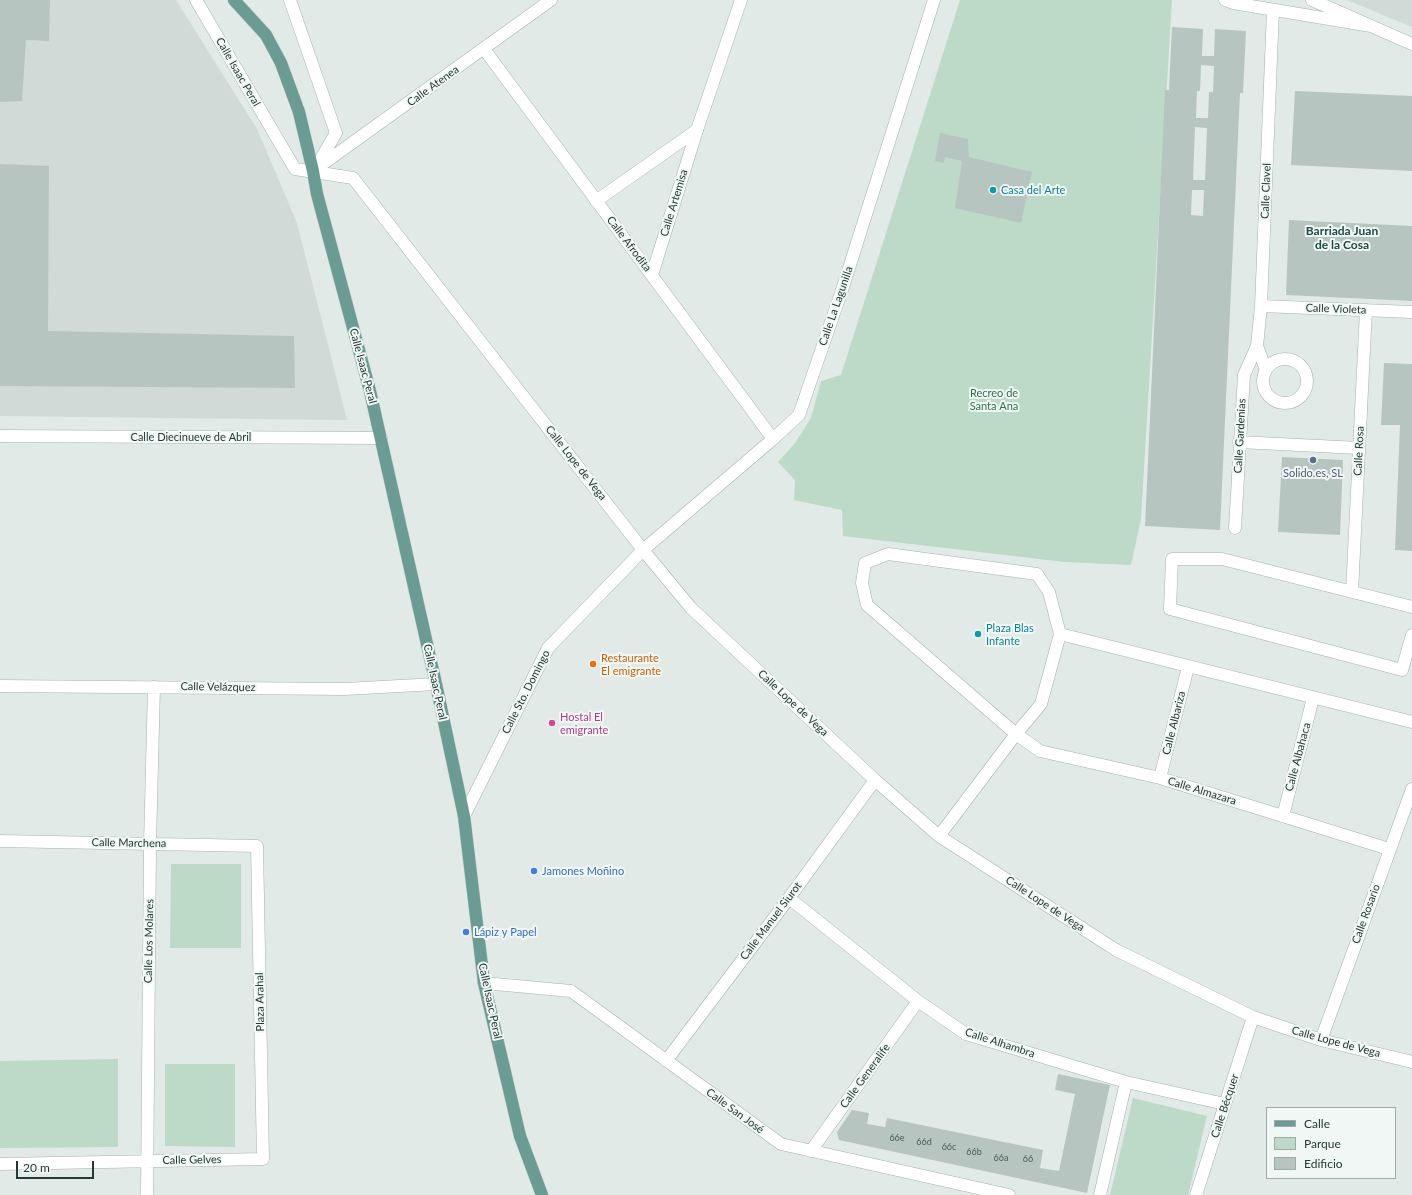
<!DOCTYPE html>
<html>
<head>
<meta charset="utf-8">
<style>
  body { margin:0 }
  #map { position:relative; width:1412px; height:1195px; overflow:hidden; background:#e1eae7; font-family:Lato,sans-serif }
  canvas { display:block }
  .legend { position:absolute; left:1266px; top:1107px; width:130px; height:72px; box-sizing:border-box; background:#f1f7f5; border:1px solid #9faba9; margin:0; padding:5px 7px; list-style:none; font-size:12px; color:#233936 }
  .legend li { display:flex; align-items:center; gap:8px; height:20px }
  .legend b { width:20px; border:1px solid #9faba9 }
  .scale { position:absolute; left:16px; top:1161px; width:78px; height:18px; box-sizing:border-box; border:2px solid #233936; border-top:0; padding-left:5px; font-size:12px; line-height:14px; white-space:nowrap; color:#233936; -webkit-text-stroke:3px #f1f7f5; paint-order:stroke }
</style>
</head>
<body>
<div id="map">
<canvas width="1412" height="1195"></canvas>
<ul class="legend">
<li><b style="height:5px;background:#6a9c94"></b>Calle</li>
<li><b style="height:11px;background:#bcdac7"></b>Parque</li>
<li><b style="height:11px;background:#b7c5c1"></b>Edificio</li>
</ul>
<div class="scale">20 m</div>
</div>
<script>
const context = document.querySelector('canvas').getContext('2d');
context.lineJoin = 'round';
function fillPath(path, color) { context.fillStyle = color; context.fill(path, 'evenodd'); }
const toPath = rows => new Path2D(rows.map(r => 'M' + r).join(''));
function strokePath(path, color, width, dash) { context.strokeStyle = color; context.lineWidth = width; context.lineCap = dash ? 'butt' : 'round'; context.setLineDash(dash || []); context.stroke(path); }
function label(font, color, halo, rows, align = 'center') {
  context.font = font + ' Lato,sans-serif'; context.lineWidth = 4; context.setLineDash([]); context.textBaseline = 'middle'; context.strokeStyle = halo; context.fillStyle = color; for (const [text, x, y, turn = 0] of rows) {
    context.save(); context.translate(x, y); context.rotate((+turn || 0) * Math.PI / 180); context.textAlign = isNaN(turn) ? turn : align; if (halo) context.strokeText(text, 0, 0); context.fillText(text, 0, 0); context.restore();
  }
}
const built = toPath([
  [0,0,176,0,257,129,297,223,347,420,0,416],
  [1347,0,1412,0,1412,27]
]);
const green = toPath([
  [960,0,1172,0,1141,519,1131,565,1065,562,843,536,842,510,794,500,795,480,778,462,795,443,811,418,821,381,841,375],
  [171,864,241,864,241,948,170,948],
  [118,1059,118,1147,0,1148,0,1061],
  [165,1064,235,1064,235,1147,165,1146],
  [1133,1098,1207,1116,1188,1195,1110,1195]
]);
const building = toPath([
  [0,0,50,0,49,41,26,40,22,101,0,102],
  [1172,27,1203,29,1202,56,1214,56,1215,29,1246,31,1243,93,1240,93,1220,530,1145,526,1165,90,1169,90],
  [1201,65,1214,66,1213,92,1209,92,1208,118,1196,118,1197,91,1200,91],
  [1195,127,1207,128,1205,180,1193,180],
  [1192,190,1204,190,1203,216,1191,215],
  [1295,91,1412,96,1412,171,1291,165],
  [940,133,968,139,969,157,1032,172,1021,223,955,208,962,161,945,157,944,163,935,161],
  [0,164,49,166,48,331,294,336,295,388,0,386],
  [1289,220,1412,226,1412,301,1286,295],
  [1384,363,1412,364,1412,551,1395,550,1400,425,1381,425],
  [1282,457,1343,460,1340,535,1278,532],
  [1058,1074,1110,1085,1087,1193,839,1140,837,1132,852,1110,869,1113,867,1124,885,1127,887,1118,1043,1150,1040,1168,1059,1171,1075,1094,1055,1090]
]);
const minor = toPath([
  [196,0,295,169,353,178,643,550,691,608,875,780,939,836,1116,950,1253,1017,1321,1040,1412,1062],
  [290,0,336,133,316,167],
  [1225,0,1233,3,1371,26],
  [1312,0,1412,44],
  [484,49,773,439],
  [313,171,551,0],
  [596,201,697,130],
  [652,275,697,130,741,0],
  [1261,306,1412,312],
  '1263 381a22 22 0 1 1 44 0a22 22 0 1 1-44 0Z',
  [1266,370,1257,346,1261,306,1273,10],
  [0,436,381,438],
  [1239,442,1359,448],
  [1235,528,1244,375,1257,346],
  [1352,592,1366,310],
  [1412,607,1222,559,1172,559,1170,609,1402,670,1412,635],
  [1060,634,1412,722],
  [0,686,345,689,436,684],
  [1160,778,1188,667],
  [464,816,548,648,643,550,773,439,799,415,843,287,934,0],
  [1283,816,1313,698],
  [939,836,1016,734,1041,704,1060,634,1049,592,1037,574,888,554,865,563,862,583,867,605,1016,734,1040,751,1160,778,1389,849],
  [0,841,257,846,263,1159,0,1164],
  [789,898,918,1001,966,1034,1126,1082,1225,1104],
  [484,983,571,991,781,1144,1009,1195],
  [1321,1040,1412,789],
  [666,1061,789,898,875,780],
  [811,1151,918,1001],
  [147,1195,150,844,154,687],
  [1100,1195,1126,1082],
  [1196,1195,1253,1017]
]);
const major = toPath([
  [234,0,266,35,281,63,299,112,313,171,317,194,370,391,436,684,464,816,484,983,520,1136,542,1195]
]);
const markers = [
  [993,190,4,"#0f9aa8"],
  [1313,460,4,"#5c6f8a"],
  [978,634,4,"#0f9aa8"],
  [593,664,4,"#e8710a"],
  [552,723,4,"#d1479c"],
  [534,871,4,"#3f7fe0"],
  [466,932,4,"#3f7fe0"]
];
const numberNames = [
  ["66e",897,1138],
  ["66d",924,1142],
  ["66c",949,1147],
  ["66b",974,1152],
  ["66a",1001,1158],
  ["66",1028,1159]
];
const streetNames = [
  ["Calle Isaac Peral",238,72,60],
  ["Calle Atenea",433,86,-36],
  ["Calle Clavel",1266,191,-88],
  ["Calle Artemisa",674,203,-73],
  ["Calle Afrodita",629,244,53],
  ["Calle La Lagunilla",836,306,-71],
  ["Calle Violeta",1336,309,2],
  ["Calle Isaac Peral",363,366,75],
  ["Calle Gardenias",1240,436,-87],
  ["Calle Diecinueve de Abril",191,437],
  ["Calle Rosa",1359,451,-87],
  ["Calle Lope de Vega",576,463,52],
  ["Calle Isaac Peral",435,682,78],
  ["Calle Velázquez",218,687,1],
  ["Calle Sto. Domingo",526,692,-63],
  ["Calle Lope de Vega",793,703,43],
  ["Calle Albariza",1174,723,-76],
  ["Calle Albahaca",1298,757,-75],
  ["Calle Almazara",1202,791,17],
  ["Calle Marchena",129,843,1],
  ["Calle Lope de Vega",1045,904,33],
  ["Calle Rosario",1366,914,-70],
  ["Calle Manuel Siurot",771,921,-53],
  ["Calle Los Molares",149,941,-89],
  ["Calle Isaac Peral",490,1001,78],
  ["Plaza Arahal",260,1002,-91],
  ["Calle Lope de Vega",1336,1042,15],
  ["Calle Alhambra",1000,1043,18],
  ["Calle Generalife",865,1076,-54],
  ["Calle Bécquer",1225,1106,-72],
  ["Calle San José",735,1111,36],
  ["Calle Gelves",192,1160,-1]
];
const cultureNames = [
  ["Casa del Arte",1001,190],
  ["Plaza Blas",986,628],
  ["Infante",986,641]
];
const parkNames = [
  ["Recreo de",994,393],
  ["Santa Ana",994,406]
];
const serviceNames = [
  ["Solido.es, SL",1313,473]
];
const foodNames = [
  ["Restaurante",601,658],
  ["El emigrante",601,671]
];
const hotelNames = [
  ["Hostal El",560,717],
  ["emigrante",560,730]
];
const shopNames = [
  ["Jamones Moñino",542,871],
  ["Lápiz y Papel",474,932]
];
const neighbourhoodNames = [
  ["Barriada Juan",1342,231],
  ["de la Cosa",1342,245]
];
fillPath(built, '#d0dad6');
fillPath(green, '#bcdac7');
fillPath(building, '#b7c5c1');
strokePath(minor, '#a4b1ae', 13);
strokePath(major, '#bdc4c3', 13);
strokePath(minor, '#fff', 12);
strokePath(major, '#6a9c94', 12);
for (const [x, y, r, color] of markers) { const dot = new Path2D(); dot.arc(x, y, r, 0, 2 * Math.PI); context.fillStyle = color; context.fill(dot); strokePath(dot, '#f1f7f5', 1.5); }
label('9px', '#485c59', null, numberNames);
label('11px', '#233936', '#f1f7f5', streetNames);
label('11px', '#0d838f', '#f1f7f5', cultureNames, 'left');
label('11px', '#316d4e', '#f1f7f5', parkNames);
label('11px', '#4e5e75', '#f1f7f5', serviceNames);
label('11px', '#c56008', '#f1f7f5', foodNames, 'left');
label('11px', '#b23c85', '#f1f7f5', hotelNames, 'left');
label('11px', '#366cbe', '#f1f7f5', shopNames, 'left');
label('bold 12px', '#214a44', '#f1f7f5', neighbourhoodNames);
</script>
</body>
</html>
